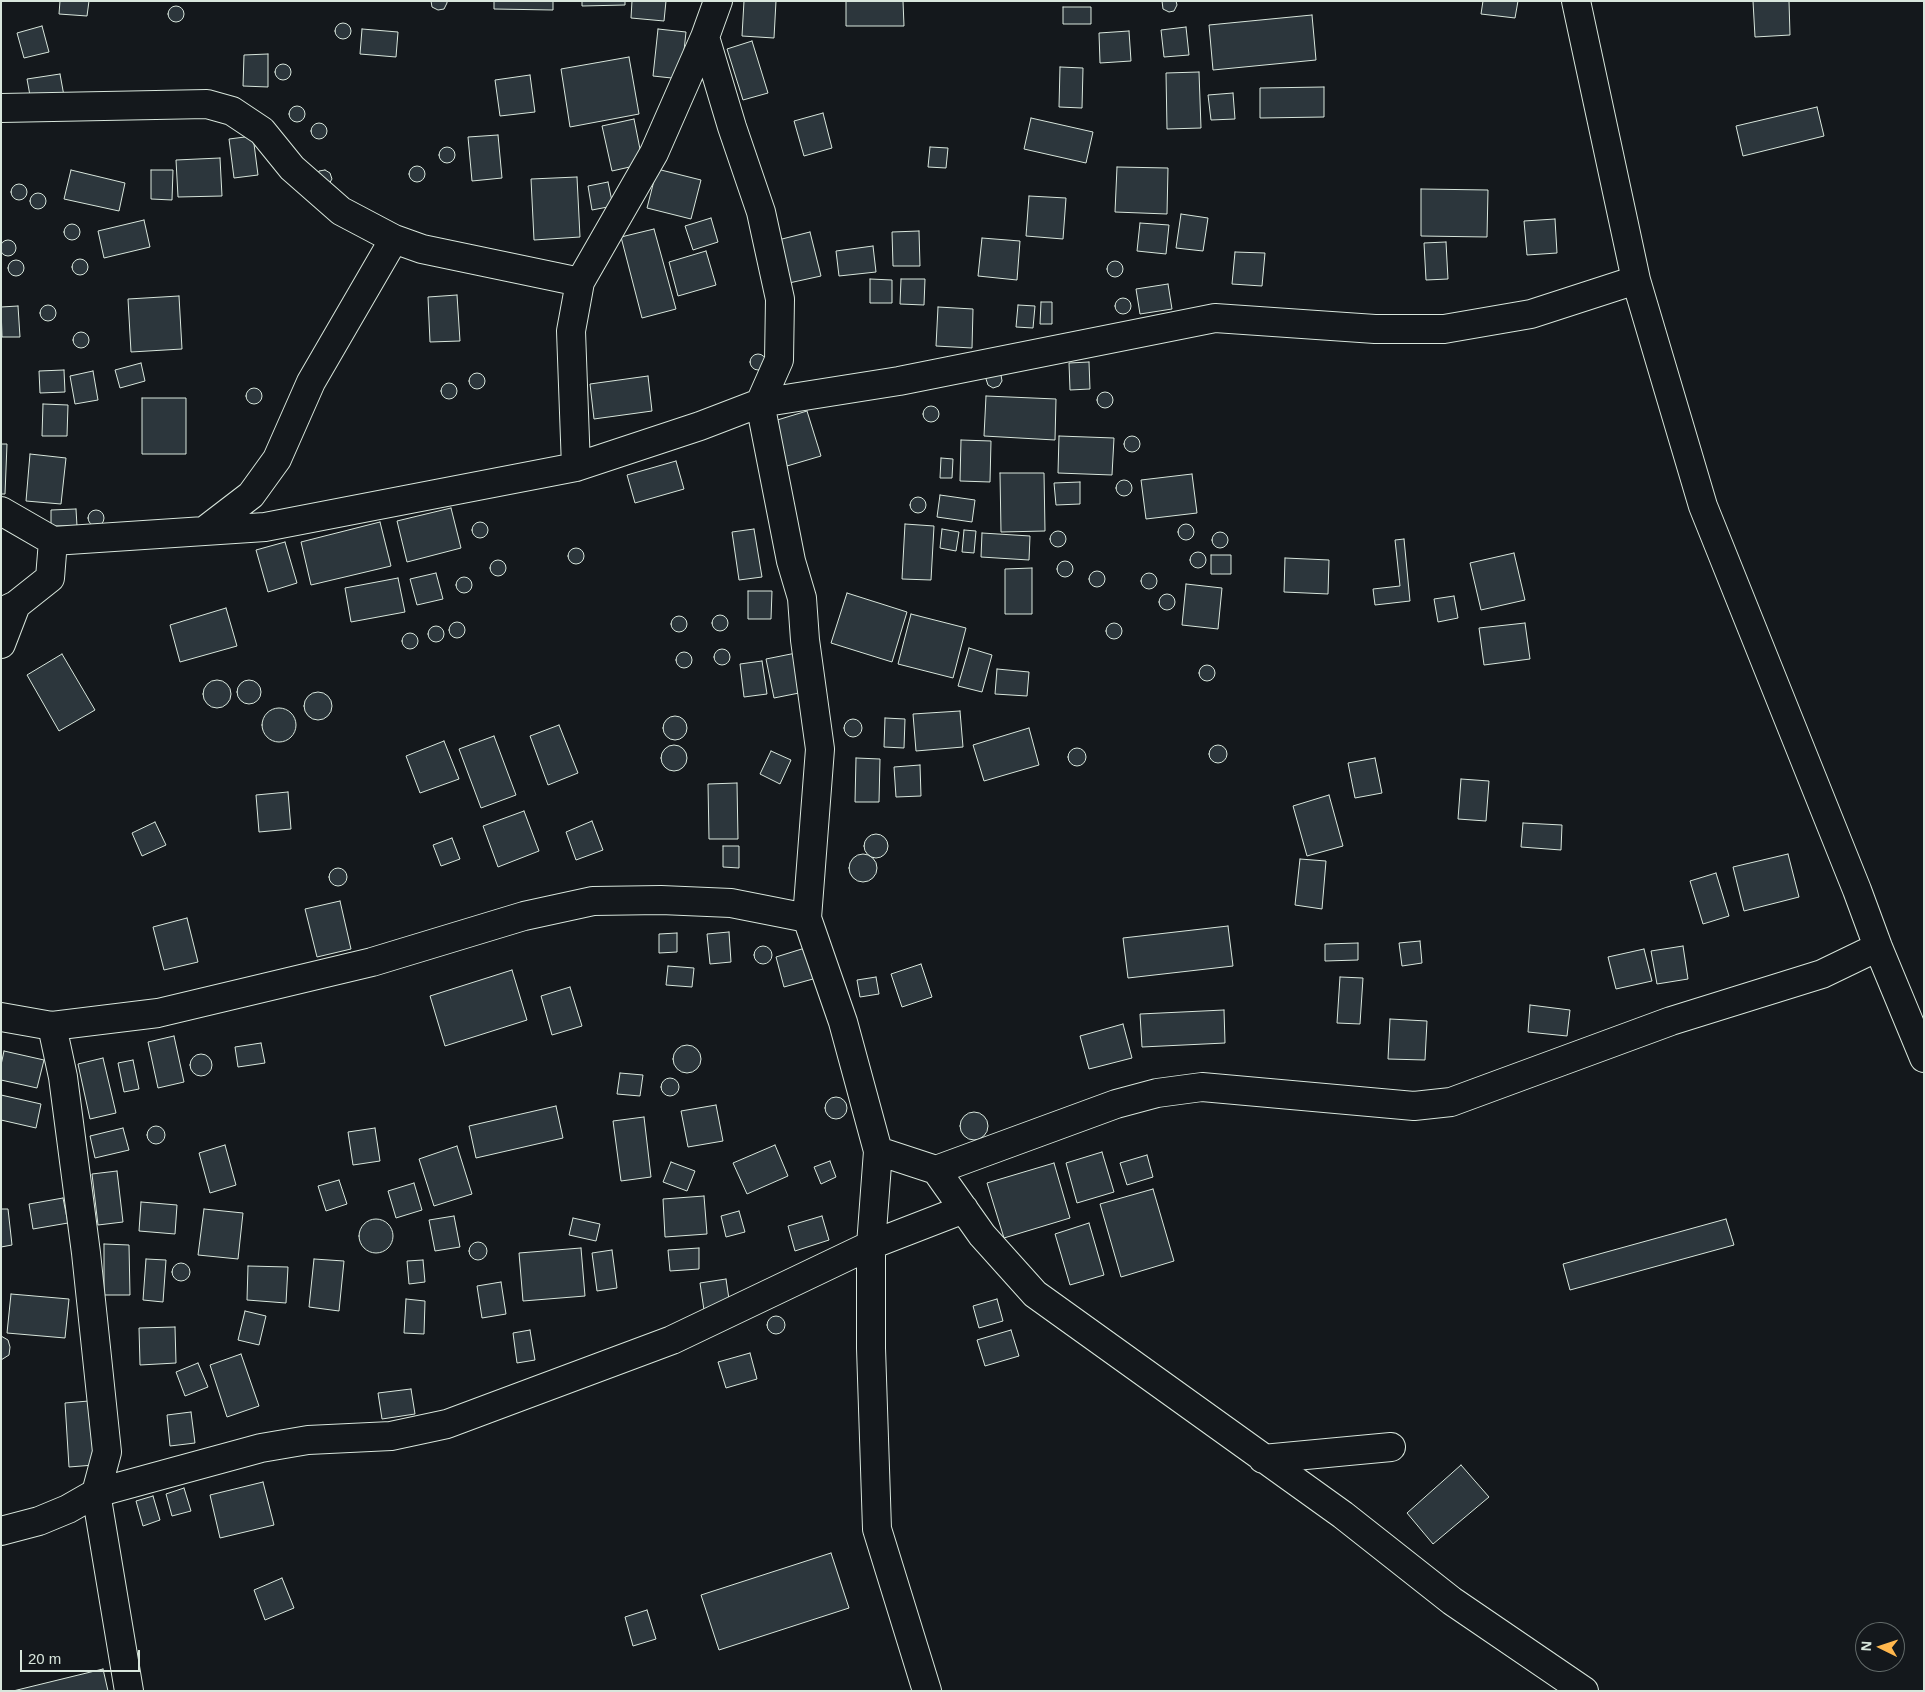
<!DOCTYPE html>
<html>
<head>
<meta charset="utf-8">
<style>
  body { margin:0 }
  #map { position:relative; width:1925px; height:1692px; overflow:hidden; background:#14181c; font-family:Arial,sans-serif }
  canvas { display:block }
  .frame { position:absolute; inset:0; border:2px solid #d8e6dc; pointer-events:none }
  .north { position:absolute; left:1855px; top:1622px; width:50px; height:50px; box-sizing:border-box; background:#14181c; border:1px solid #626a69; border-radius:50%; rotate:274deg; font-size:14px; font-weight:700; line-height:20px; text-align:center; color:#d8e6dc }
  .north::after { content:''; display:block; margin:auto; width:18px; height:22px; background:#ffb74d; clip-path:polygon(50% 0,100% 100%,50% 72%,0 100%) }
  .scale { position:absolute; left:20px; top:1650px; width:120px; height:22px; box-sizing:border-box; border:2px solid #d8e6dc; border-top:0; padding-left:6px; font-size:15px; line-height:18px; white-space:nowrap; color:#d8e6dc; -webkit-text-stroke:4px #14181c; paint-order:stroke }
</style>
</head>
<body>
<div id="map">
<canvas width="1925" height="1692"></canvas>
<div class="frame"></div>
<div class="north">N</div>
<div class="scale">20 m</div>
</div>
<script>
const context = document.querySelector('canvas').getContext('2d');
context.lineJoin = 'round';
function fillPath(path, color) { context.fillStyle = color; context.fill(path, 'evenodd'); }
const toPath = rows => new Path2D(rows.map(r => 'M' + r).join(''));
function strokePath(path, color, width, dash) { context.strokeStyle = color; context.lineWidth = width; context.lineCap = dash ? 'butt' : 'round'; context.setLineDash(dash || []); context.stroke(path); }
const building = toPath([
  [60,1,89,1,87,16,59,14,60,1],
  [431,1,447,1,447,3,444,9,438,10,432,7,431,1],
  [494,1,553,1,553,10,494,9,494,1],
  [582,1,625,1,625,5,582,6,582,1],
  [632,1,666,1,664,21,631,18,632,1],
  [744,1,776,1,774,38,742,36,744,1],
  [846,1,903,1,904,26,846,26,846,1],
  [1162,1,1176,1,1177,5,1174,11,1169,12,1163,9,1162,1],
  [1483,1,1518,1,1515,18,1481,14,1483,1],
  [1753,1,1789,1,1790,35,1755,37,1753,1],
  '168 14a8 8 0 1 1 16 0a8 8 0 1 1-16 0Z',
  [1063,7,1091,7,1091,24,1063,24,1063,7],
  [1312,15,1316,60,1213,70,1209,25,1312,15],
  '335 31a8 8 0 1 1 16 0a8 8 0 1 1-16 0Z',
  [42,26,49,52,24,58,17,33,42,26],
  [1186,27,1189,55,1164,57,1161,30,1186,27],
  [362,29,398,32,396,57,360,54,362,29],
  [658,29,686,32,681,79,653,76,658,29],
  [1129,31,1131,61,1100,63,1099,33,1129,31],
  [752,41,768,93,743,100,727,49,752,41],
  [268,54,268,87,243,86,244,55,268,54],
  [629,57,639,114,570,127,561,69,629,57],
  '275 72a8 8 0 1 1 16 0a8 8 0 1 1-16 0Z',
  [1060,67,1083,68,1082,108,1059,107,1060,67],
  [1199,72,1201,128,1167,129,1166,73,1199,72],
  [60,74,64,96,31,101,27,79,60,74],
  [530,75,535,112,500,116,495,80,530,75],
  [1324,87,1324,117,1260,118,1260,88,1324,87],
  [1233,93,1235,119,1211,120,1208,95,1233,93],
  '289 114a8 8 0 1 1 16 0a8 8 0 1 1-16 0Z',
  [1817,107,1824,136,1743,156,1736,126,1817,107],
  [823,113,832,148,804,156,794,121,823,113],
  [1031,118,1093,132,1086,163,1024,149,1031,118],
  [634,119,643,164,612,171,602,126,634,119],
  '311 131a8 8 0 1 1 16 0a8 8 0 1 1-16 0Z',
  [498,135,502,178,472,181,468,137,498,135],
  [253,136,258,175,234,178,229,139,253,136],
  [930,147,948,148,946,168,928,167,930,147],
  '439 155a8 8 0 1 1 16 0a8 8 0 1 1-16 0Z',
  [220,158,222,196,178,197,176,160,220,158],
  '409 174a8 8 0 1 1 16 0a8 8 0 1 1-16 0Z',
  [1117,167,1168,168,1167,214,1115,212,1117,167],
  [657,169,701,180,691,219,647,208,657,169],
  [71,170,125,183,119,211,64,199,71,170],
  [151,170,173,170,172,200,151,199,151,170],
  [325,170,330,173,332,179,329,184,316,177,319,171,325,170],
  [577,177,580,237,534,240,531,179,577,177],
  [608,182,613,206,592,210,588,186,608,182],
  '11 192a8 8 0 1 1 16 0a8 8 0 1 1-16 0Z',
  [1421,189,1488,190,1487,237,1421,236,1421,189],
  '30 201a8 8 0 1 1 16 0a8 8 0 1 1-16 0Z',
  [1029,196,1066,198,1063,239,1026,236,1029,196],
  [1181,214,1208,218,1203,251,1176,248,1181,214],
  [711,218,718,242,693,250,685,226,711,218],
  [1555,219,1557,253,1527,255,1524,221,1555,219],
  [144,220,150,247,104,258,98,231,144,220],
  [1140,223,1169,225,1166,254,1137,251,1140,223],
  '64 232a8 8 0 1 1 16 0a8 8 0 1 1-16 0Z',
  [654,229,676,309,642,318,621,237,654,229],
  [919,231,920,266,893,266,892,232,919,231],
  [810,232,821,276,789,283,778,240,810,232],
  [982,238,1020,241,1017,280,978,276,982,238],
  '0 248a8 8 0 1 1 16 0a8 8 0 1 1-16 0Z',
  [1446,242,1448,279,1426,280,1424,243,1446,242],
  [873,246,876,272,839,276,836,251,873,246],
  [706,251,716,285,678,296,669,262,706,251],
  [1235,252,1265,253,1262,286,1232,284,1235,252],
  '72 267a8 8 0 1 1 16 0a8 8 0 1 1-16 0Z',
  '8 268a8 8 0 1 1 16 0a8 8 0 1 1-16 0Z',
  '1107 269a8 8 0 1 1 16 0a8 8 0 1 1-16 0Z',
  [870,279,892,280,892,303,870,303,870,279],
  [901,279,925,279,924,305,900,304,901,279],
  [1168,284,1172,309,1140,314,1136,289,1168,284],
  [457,295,460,341,430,342,428,297,457,295],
  [179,296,182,349,131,352,128,299,179,296],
  '1115 306a8 8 0 1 1 16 0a8 8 0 1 1-16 0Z',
  [1041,302,1052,302,1052,324,1040,324,1041,302],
  [1018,305,1035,306,1033,328,1016,327,1018,305],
  '40 313a8 8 0 1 1 16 0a8 8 0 1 1-16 0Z',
  [18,306,20,337,2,337,1,307,18,306],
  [938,307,973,309,972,348,936,346,938,307],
  '73 340a8 8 0 1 1 16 0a8 8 0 1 1-16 0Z',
  '750 362a8 8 0 1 1 16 0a8 8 0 1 1-16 0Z',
  [1089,362,1090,389,1070,390,1069,363,1089,362],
  [141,363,145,381,120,388,115,370,141,363],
  [64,370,65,392,40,393,39,371,64,370],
  [93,371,98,400,75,404,70,376,93,371],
  '469 381a8 8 0 1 1 16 0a8 8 0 1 1-16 0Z',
  [989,374,1001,375,1002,381,999,386,993,388,988,385,986,379,989,374],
  [648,376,652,411,594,419,590,384,648,376],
  '441 391a8 8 0 1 1 16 0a8 8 0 1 1-16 0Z',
  '246 396a8 8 0 1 1 16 0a8 8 0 1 1-16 0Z',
  '1097 400a8 8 0 1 1 16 0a8 8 0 1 1-16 0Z',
  [986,396,1056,399,1055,440,984,436,986,396],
  [142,398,186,398,186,454,142,454,142,398],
  [43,404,68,405,67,436,42,436,43,404],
  '923 414a8 8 0 1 1 16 0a8 8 0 1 1-16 0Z',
  [807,411,821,456,787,466,774,421,807,411],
  [1059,436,1114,438,1112,475,1058,473,1059,436],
  '1124 444a8 8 0 1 1 16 0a8 8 0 1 1-16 0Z',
  [961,440,991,441,990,482,960,481,961,440],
  [1,444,7,444,5,494,1,494,1,444],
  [30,454,66,458,61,504,26,501,30,454],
  [941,458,953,459,952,478,940,478,941,458],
  [676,461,684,489,635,503,627,475,676,461],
  [1000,473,1044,473,1045,531,1001,532,1000,473],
  [1192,474,1197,513,1146,519,1141,480,1192,474],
  '1116 488a8 8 0 1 1 16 0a8 8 0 1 1-16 0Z',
  [1080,482,1080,504,1056,505,1054,483,1080,482],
  [940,495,975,500,972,522,937,517,940,495],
  '910 505a8 8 0 1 1 16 0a8 8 0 1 1-16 0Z',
  [451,508,461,548,407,562,397,521,451,508],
  [76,509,77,526,51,526,51,510,76,509],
  '88 518a8 8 0 1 1 16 0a8 8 0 1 1-16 0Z',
  [380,522,391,566,311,585,301,542,380,522],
  '472 530a8 8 0 1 1 16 0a8 8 0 1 1-16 0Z',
  [905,524,934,526,931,580,902,579,905,524],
  '1178 532a8 8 0 1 1 16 0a8 8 0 1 1-16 0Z',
  [754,529,762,577,739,580,732,532,754,529],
  [942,529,959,532,956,551,940,548,942,529],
  [964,530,976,531,974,553,962,552,964,530],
  '1050 539a8 8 0 1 1 16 0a8 8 0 1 1-16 0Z',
  '1212 540a8 8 0 1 1 16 0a8 8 0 1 1-16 0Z',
  [982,533,1030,536,1029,560,981,557,982,533],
  [1404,539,1410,601,1375,605,1373,589,1400,586,1395,540,1404,539],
  [285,542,297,583,268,592,256,550,285,542],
  '568 556a8 8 0 1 1 16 0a8 8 0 1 1-16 0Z',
  '1190 560a8 8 0 1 1 16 0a8 8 0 1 1-16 0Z',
  [1514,553,1525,600,1481,610,1470,563,1514,553],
  [1211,555,1231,555,1231,574,1211,574,1211,555],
  [1285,558,1329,560,1328,594,1284,592,1285,558],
  '490 568a8 8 0 1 1 16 0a8 8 0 1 1-16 0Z',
  '1057 569a8 8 0 1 1 16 0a8 8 0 1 1-16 0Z',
  [1032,568,1032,614,1005,614,1005,569,1032,568],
  '1089 579a8 8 0 1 1 16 0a8 8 0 1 1-16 0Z',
  [436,573,443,599,417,605,410,579,436,573],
  '1141 581a8 8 0 1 1 16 0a8 8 0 1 1-16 0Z',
  '456 585a8 8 0 1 1 16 0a8 8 0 1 1-16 0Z',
  [398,578,405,612,351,622,345,588,398,578],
  [1186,584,1222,588,1218,629,1182,625,1186,584],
  [748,591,772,591,771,619,748,619,748,591],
  [847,593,907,612,892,662,831,643,847,593],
  '1159 602a8 8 0 1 1 16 0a8 8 0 1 1-16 0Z',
  [1454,596,1458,618,1438,622,1434,599,1454,596],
  [226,608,237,646,180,662,170,625,226,608],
  [911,614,966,628,953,678,898,664,911,614],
  '712 623a8 8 0 1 1 16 0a8 8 0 1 1-16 0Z',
  '671 624a8 8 0 1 1 16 0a8 8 0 1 1-16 0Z',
  '449 630a8 8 0 1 1 16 0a8 8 0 1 1-16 0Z',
  [1525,623,1530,659,1484,665,1479,628,1525,623],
  '1106 631a8 8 0 1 1 16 0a8 8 0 1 1-16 0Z',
  '428 634a8 8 0 1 1 16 0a8 8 0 1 1-16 0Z',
  '402 641a8 8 0 1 1 16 0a8 8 0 1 1-16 0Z',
  [969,648,992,655,982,692,958,686,969,648],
  '714 657a8 8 0 1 1 16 0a8 8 0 1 1-16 0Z',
  '676 660a8 8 0 1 1 16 0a8 8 0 1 1-16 0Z',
  [796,653,804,692,774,698,766,659,796,653],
  [62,654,95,710,59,731,27,675,62,654],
  [762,661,767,694,744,697,740,664,762,661],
  '1199 673a8 8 0 1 1 16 0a8 8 0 1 1-16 0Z',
  [997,669,1029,672,1027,696,995,694,997,669],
  '237 692a12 12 0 1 1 24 0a12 12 0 1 1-24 0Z',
  '203 694a14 14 0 1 1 28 0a14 14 0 1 1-28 0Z',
  '304 706a14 14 0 1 1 28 0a14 14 0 1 1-28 0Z',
  '262 725a17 17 0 1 1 34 0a17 17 0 1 1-34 0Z',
  [960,711,963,747,916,751,913,714,960,711],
  '663 728a12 12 0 1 1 24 0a12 12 0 1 1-24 0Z',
  [885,718,905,719,904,748,884,747,885,718],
  '844 728a9 9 0 1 1 18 0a9 9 0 1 1-18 0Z',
  [559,725,578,773,548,785,530,736,559,725],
  [1029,728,1039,765,984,781,973,745,1029,728],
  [494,736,516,795,481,808,459,749,494,736],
  [444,741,459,779,420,793,406,756,444,741],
  '1209 754a9 9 0 1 1 18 0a9 9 0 1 1-18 0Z',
  '661 758a13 13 0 1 1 26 0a13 13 0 1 1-26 0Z',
  '1068 757a9 9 0 1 1 18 0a9 9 0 1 1-18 0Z',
  [771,751,791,760,780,784,760,774,771,751],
  [856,758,880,759,879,802,855,802,856,758],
  [1375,758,1382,793,1355,798,1348,763,1375,758],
  [920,765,921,796,896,797,894,767,920,765],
  [1461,779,1489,781,1486,821,1458,819,1461,779],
  [737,783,738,839,709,839,708,784,737,783],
  [288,792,291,829,259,832,256,795,288,792],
  [1329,795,1343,846,1307,856,1293,806,1329,795],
  [524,811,539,851,498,867,483,826,524,811],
  [592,821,603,850,576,860,566,832,592,821],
  [155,822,166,845,142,856,132,833,155,822],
  [1523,823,1562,825,1561,850,1521,847,1523,823],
  '864 846a12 12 0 1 1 24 0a12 12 0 1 1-24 0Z',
  [452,838,460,859,441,866,433,845,452,838],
  [723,846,739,846,739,868,723,867,723,846],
  [1788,854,1799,897,1744,911,1733,867,1788,854],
  '849 868a14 14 0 1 1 28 0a14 14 0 1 1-28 0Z',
  [1300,859,1326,861,1322,909,1295,905,1300,859],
  '329 877a9 9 0 1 1 18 0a9 9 0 1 1-18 0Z',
  [1716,873,1729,916,1703,924,1690,881,1716,873],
  [340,901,351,949,317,957,305,909,340,901],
  [187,918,198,962,164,970,153,927,187,918],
  [1228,926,1233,966,1128,978,1123,938,1228,926],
  [729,932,731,962,710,964,707,934,729,932],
  [677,933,677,952,659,953,659,934,677,933],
  [1420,941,1422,963,1402,966,1399,943,1420,941],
  [1358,943,1358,960,1325,961,1325,944,1358,943],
  '754 955a9 9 0 1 1 18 0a9 9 0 1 1-18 0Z',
  [1683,946,1688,979,1657,984,1651,951,1683,946],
  [805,948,813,979,784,987,776,957,805,948],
  [1644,949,1652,981,1616,989,1608,957,1644,949],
  [921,964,932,997,902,1007,891,974,921,964],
  [668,966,694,968,692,987,666,985,668,966],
  [512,970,527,1020,445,1046,430,996,512,970],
  [876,977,879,994,860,997,857,980,876,977],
  [1340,977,1363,978,1360,1024,1337,1023,1340,977],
  [570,987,582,1026,552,1035,541,996,570,987],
  [1530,1005,1570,1010,1567,1036,1528,1032,1530,1005],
  [1224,1010,1225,1043,1142,1047,1140,1014,1224,1010],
  [1390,1019,1427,1021,1425,1060,1388,1059,1390,1019],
  [1123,1024,1132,1058,1089,1069,1080,1036,1123,1024],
  [174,1036,184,1082,158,1088,148,1042,174,1036],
  [261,1043,265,1063,238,1067,235,1047,261,1043],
  '673 1059a14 14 0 1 1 28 0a14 14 0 1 1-28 0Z',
  [4,1051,44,1060,37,1088,1,1080,1,1065,4,1051],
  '190 1065a11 11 0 1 1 22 0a11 11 0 1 1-22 0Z',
  [103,1058,116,1113,90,1119,78,1064,103,1058],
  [133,1060,139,1089,124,1092,118,1063,133,1060],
  [620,1073,643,1075,640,1096,617,1094,620,1073],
  '661 1087a9 9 0 1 1 18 0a9 9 0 1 1-18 0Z',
  [1,1095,41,1104,36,1128,1,1120,1,1095],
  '825 1108a11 11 0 1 1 22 0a11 11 0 1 1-22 0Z',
  [716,1105,723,1141,688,1147,681,1111,716,1105],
  [556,1106,563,1138,476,1158,469,1126,556,1106],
  '960 1126a14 14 0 1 1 28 0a14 14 0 1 1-28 0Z',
  [644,1117,651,1177,621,1181,613,1121,644,1117],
  '147 1135a9 9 0 1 1 18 0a9 9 0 1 1-18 0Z',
  [123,1128,129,1150,95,1158,90,1136,123,1128],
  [375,1128,380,1161,353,1165,348,1132,375,1128],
  [225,1145,236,1185,210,1193,199,1153,225,1145],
  [775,1145,788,1176,747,1194,733,1163,775,1145],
  [457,1146,472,1194,434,1206,419,1159,457,1146],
  [1102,1152,1114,1192,1077,1203,1066,1163,1102,1152],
  [1147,1155,1153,1177,1127,1185,1120,1163,1147,1155],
  [830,1161,836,1177,821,1184,814,1167,830,1161],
  [671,1162,695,1171,687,1191,663,1182,671,1162],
  [1054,1163,1070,1218,1004,1238,987,1183,1054,1163],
  [117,1171,123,1222,98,1225,92,1174,117,1171],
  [339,1180,347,1204,326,1211,318,1186,339,1180],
  [414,1183,422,1210,396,1218,388,1191,414,1183],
  [1153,1189,1174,1261,1121,1277,1100,1204,1153,1189],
  [704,1196,707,1234,665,1237,663,1199,704,1196],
  [63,1198,68,1223,33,1229,29,1204,63,1198],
  [141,1202,177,1205,175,1234,139,1231,141,1202],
  [1,1209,8,1209,12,1245,1,1247,1,1209],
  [204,1209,243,1213,238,1259,198,1255,204,1209],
  [739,1211,745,1232,726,1237,721,1216,739,1211],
  [454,1216,460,1247,435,1251,429,1220,454,1216],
  [822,1216,829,1240,795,1251,788,1226,822,1216],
  [573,1218,600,1224,596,1241,569,1235,573,1218],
  [1726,1219,1734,1245,1570,1290,1563,1264,1726,1219],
  '359 1236a17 17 0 1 1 34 0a17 17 0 1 1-34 0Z',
  [1089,1223,1104,1275,1070,1285,1055,1234,1089,1223],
  '469 1251a9 9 0 1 1 18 0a9 9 0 1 1-18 0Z',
  [104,1244,129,1245,130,1295,104,1295,104,1244],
  [581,1248,585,1296,523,1301,519,1253,581,1248],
  [699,1248,699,1269,670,1271,668,1250,699,1248],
  [612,1250,617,1288,597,1291,592,1253,612,1250],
  [146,1259,166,1260,163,1302,143,1300,146,1259],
  [314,1259,344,1261,339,1311,309,1307,314,1259],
  [423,1260,425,1282,409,1284,407,1261,423,1260],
  '172 1272a9 9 0 1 1 18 0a9 9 0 1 1-18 0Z',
  [248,1266,288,1267,286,1303,247,1300,248,1266],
  [726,1279,730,1306,704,1310,700,1283,726,1279],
  [501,1282,506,1314,482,1318,477,1286,501,1282],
  [11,1294,69,1299,65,1338,7,1333,11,1294],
  [406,1299,425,1301,424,1334,404,1333,406,1299],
  [997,1299,1003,1321,979,1328,973,1306,997,1299],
  [245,1311,266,1316,259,1345,238,1340,245,1311],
  '767 1325a9 9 0 1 1 18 0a9 9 0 1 1-18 0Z',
  [175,1327,176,1363,140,1365,139,1328,175,1327],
  [530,1330,535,1360,517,1363,513,1333,530,1330],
  [1011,1330,1019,1356,985,1366,977,1340,1011,1330],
  [1,1336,8,1340,10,1347,9,1355,1,1360,1,1336],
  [750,1353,757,1379,726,1388,718,1362,750,1353],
  [241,1354,259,1406,227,1417,210,1365,241,1354],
  [198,1363,208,1387,185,1396,176,1372,198,1363],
  [411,1389,415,1414,382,1419,378,1393,411,1389],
  [89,1401,94,1465,69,1467,65,1403,89,1401],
  [191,1412,195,1443,170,1446,167,1415,191,1412],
  [1461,1465,1489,1497,1433,1544,1407,1513,1461,1465],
  [263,1482,274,1525,220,1538,210,1495,263,1482],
  [184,1488,191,1511,172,1516,166,1494,184,1488],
  [153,1496,160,1520,143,1526,136,1501,153,1496],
  [831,1553,849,1608,719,1650,701,1595,831,1553],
  [282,1578,294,1608,265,1620,254,1590,282,1578],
  [647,1610,656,1639,633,1646,625,1617,647,1610],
  [103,1669,108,1691,13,1691,103,1669]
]);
const minor = toPath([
  [718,1,705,37,732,127,761,212,780,299,779,360,760,403,791,561,802,598,805,640,820,749,807,918,843,1022,878,1151,871,1245,871,1348,877,1529,927,1691],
  [1576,1,1636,280,1703,506,1857,890,1878,947,1924,1058],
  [1,108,207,104,232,111,262,131,292,168,341,211,394,239,422,249,580,282],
  [576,467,571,331,580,282,654,153,705,37],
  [1,511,53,541,265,527,576,467,700,426,760,403,899,381,1215,318,1375,329,1444,329,1531,314,1636,280],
  [204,531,251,495,277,459,311,382,394,239],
  [1,612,16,605,50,578,53,541],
  [1,644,16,605],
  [1,1017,52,1026,158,1013,372,962,524,916,593,901,661,900,731,903,807,918],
  [52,1026,63,1077,86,1253,107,1452,96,1493,129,1691],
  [878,1151,936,1170,982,1235,1035,1294,1343,1515,1452,1601,1584,1691],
  [936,1170,1116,1104,1157,1093,1202,1087,1414,1106,1451,1102,1671,1021,1822,974,1878,947],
  [1263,1459,1391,1447],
  [1,1531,39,1521,68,1509,96,1493,261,1448,308,1440,391,1436,447,1424,672,1340,871,1245,964,1209]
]);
fillPath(building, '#2c363c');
strokePath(building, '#d8e6dc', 1);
strokePath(minor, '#d8e6dc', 30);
strokePath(minor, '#14181c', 28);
</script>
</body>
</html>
